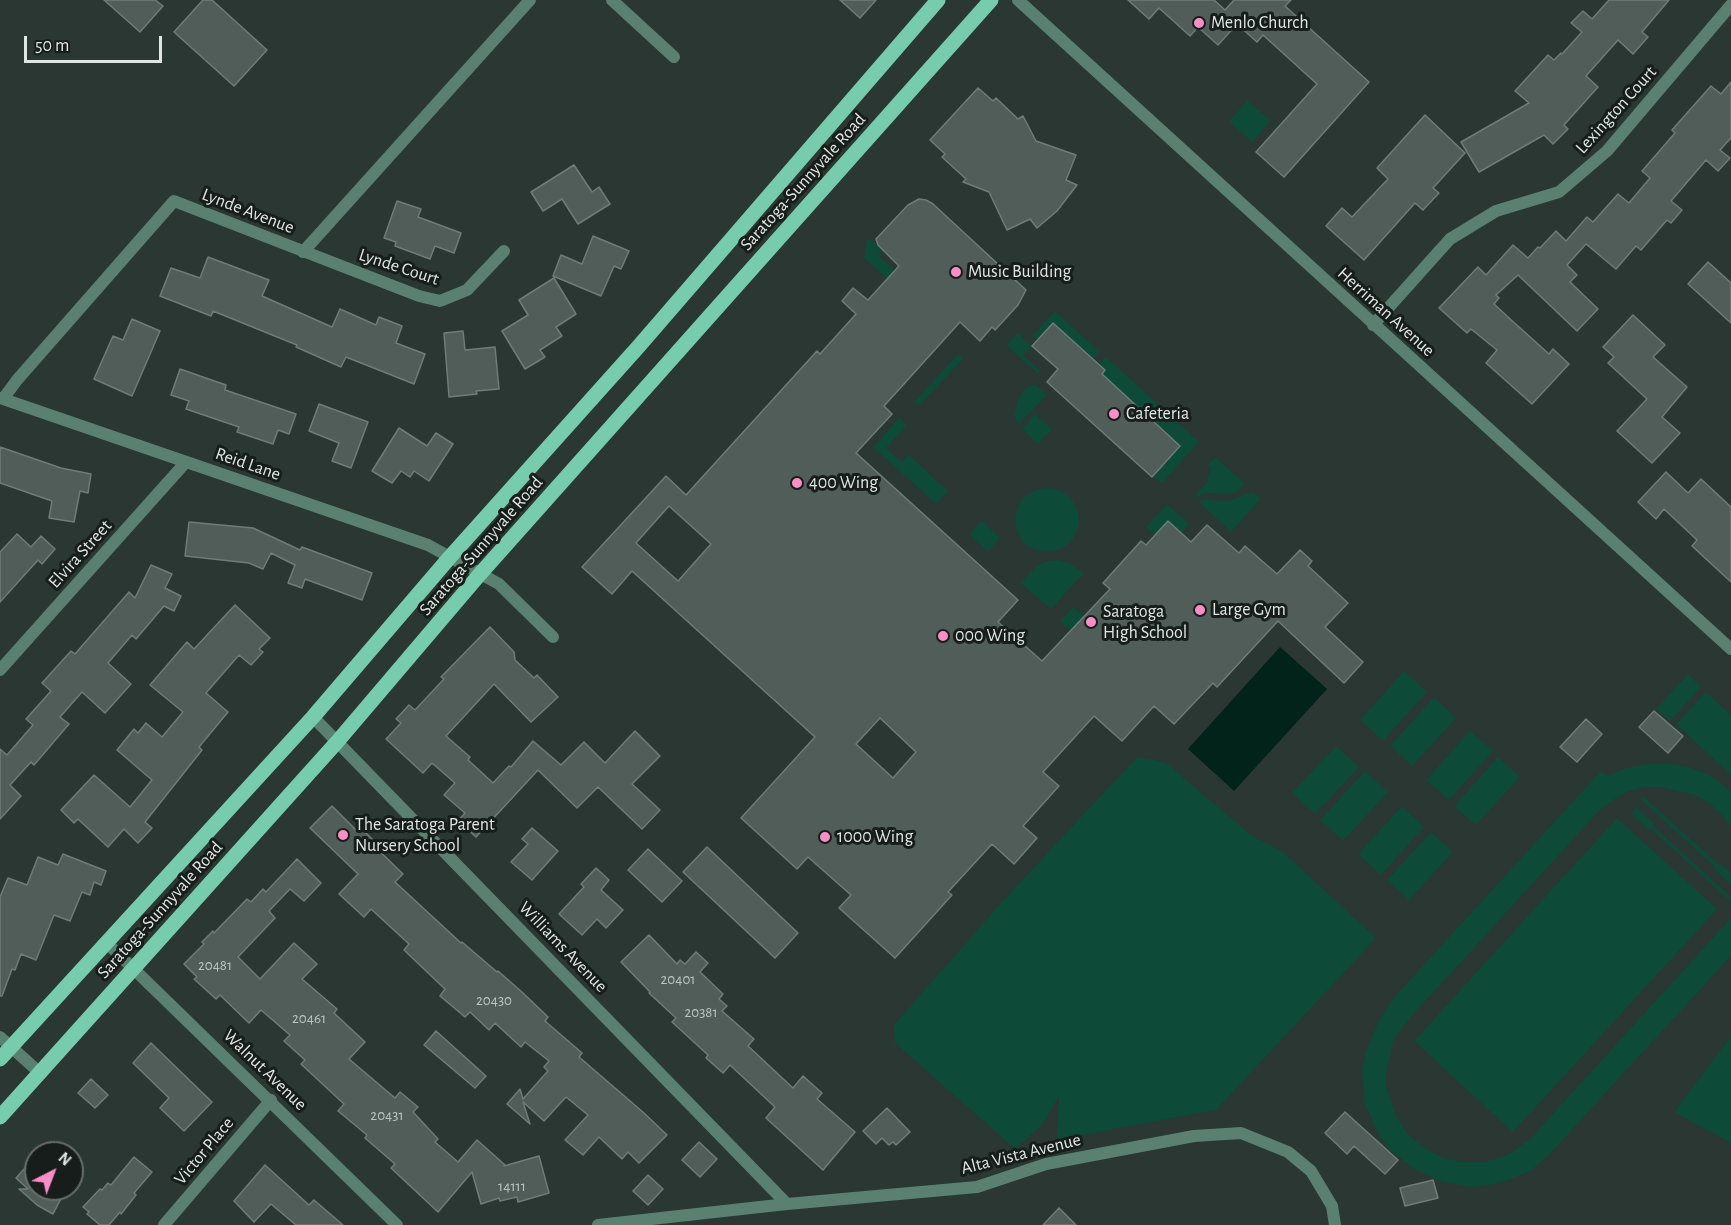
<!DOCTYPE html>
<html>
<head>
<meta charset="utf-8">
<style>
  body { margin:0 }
  #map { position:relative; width:1731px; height:1225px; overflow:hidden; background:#2b3732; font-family:"Alegreya Sans",sans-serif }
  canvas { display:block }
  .north { position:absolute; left:24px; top:1141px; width:60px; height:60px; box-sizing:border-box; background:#171d1a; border:2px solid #676d6a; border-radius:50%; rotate:42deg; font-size:16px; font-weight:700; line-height:24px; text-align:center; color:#dfe6e3 }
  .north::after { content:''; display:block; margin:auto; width:21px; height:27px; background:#fa8fc7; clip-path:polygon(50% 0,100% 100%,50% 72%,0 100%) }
  .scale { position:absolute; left:24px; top:36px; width:138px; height:27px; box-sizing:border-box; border:3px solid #dfe6e3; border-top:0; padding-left:8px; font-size:18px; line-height:21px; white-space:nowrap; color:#dfe6e3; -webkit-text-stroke:4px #171d1a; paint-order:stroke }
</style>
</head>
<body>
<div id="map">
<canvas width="1731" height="1225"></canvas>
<div class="north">N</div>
<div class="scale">50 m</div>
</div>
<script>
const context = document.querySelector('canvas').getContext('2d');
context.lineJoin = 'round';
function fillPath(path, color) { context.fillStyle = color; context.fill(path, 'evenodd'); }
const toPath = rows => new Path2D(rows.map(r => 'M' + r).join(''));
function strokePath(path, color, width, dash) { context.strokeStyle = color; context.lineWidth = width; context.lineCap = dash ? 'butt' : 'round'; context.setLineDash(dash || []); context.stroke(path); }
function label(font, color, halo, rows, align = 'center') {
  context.font = font + ' "Alegreya Sans",sans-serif'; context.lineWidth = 6; context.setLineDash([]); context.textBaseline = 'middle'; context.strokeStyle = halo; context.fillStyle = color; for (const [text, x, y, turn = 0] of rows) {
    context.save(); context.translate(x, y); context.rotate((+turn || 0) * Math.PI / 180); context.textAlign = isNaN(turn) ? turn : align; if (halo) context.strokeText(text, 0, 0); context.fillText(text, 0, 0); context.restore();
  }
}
const green = toPath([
  [1247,100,1271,121,1252,142,1229,122],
  [870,238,882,251,878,255,929,301,946,333,863,257,866,254,866,242],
  [1055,311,1100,352,1093,359,1053,323,1037,340,1032,336],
  [1018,333,1032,346,1023,355,1040,371,1038,374,1006,345],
  [958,354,963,359,919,406,914,402],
  [1106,357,1199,442,1162,483,1153,476,1180,446,1102,374,1105,370,1099,364],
  [1035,384,1047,395,1018,425,1014,415,1018,400,1025,389],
  [1035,414,1052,429,1038,444,1022,429],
  [899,418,907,425,886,448,902,462,909,455,948,491,936,504,873,447],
  [1215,457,1245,484,1244,486,1232,494,1204,493,1195,498,1194,497,1208,481,1208,476,1212,468,1208,465],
  '1015 520a32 32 0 1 1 64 0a32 32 0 1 1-64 0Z',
  [1250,493,1254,493,1261,499,1231,532,1199,502,1207,499,1227,501],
  [1167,504,1189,524,1181,533,1168,521,1155,535,1146,527],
  [981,520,1000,538,988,552,969,534],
  [1058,560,1069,563,1084,573,1051,609,1020,583,1037,566,1047,561],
  [1073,607,1085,617,1120,676,1060,621],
  [1404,671,1427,692,1383,741,1360,720],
  [1688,674,1701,687,1670,721,1656,709],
  [1706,692,1731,715,1731,775,1676,724],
  [1434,697,1456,718,1412,766,1390,746],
  [1470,731,1493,751,1449,800,1426,780],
  [1336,746,1359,767,1315,814,1292,793],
  [1137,757,1165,762,1251,835,1283,852,1376,938,1216,1110,1077,1136,1057,1142,1059,1096,1043,1124,1015,1149,895,1043,894,1025,1000,904],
  [1498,757,1520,777,1476,825,1454,806],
  [1667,763,1688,767,1708,774,1731,791,1731,828,1724,817,1710,804,1695,795,1659,787,1640,788,1627,792,1616,798,1598,812,1409,1019,1398,1033,1393,1042,1386,1073,1386,1087,1397,1118,1408,1134,1426,1149,1444,1158,1462,1162,1484,1162,1508,1155,1530,1139,1731,918,1731,956,1547,1157,1530,1171,1511,1179,1491,1185,1472,1187,1443,1182,1414,1169,1390,1150,1379,1135,1365,1104,1362,1070,1366,1052,1379,1020,1397,994,1601,771,1607,776,1623,769,1645,764],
  [1365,771,1388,792,1343,841,1320,820],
  [1643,796,1718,864,1720,863,1731,873,1731,885,1714,869,1715,867,1640,799],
  [1402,806,1424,827,1381,875,1358,854],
  [1636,807,1655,824,1653,826,1731,897,1731,902,1651,829,1649,830,1631,813],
  [1617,818,1717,909,1513,1132,1414,1041],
  [1431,832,1453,852,1409,900,1387,880],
  [1731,1036,1731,1143,1674,1112]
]);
const water = toPath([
  [1280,647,1327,689,1234,791,1188,749]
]);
const building = toPath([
  [104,0,155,0,163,6,140,32,104,0],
  [203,0,212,0,267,50,234,86,174,32,203,0],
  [840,0,876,0,860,18,840,0],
  [1128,0,1214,0,1225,10,1234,0,1291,0,1285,6,1369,82,1284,177,1256,152,1317,84,1263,35,1257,42,1237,24,1218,45,1198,27,1190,36,1159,8,1149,19,1128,0],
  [1609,0,1669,0,1642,32,1648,37,1633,54,1618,40,1586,76,1598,87,1564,125,1568,129,1553,144,1544,135,1479,172,1461,142,1529,103,1515,91,1548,55,1554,60,1561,53,1562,54,1582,32,1571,23,1583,11,1592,19,1609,0],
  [1731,82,1731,138,1720,150,1730,158,1718,171,1706,160,1671,201,1682,210,1671,223,1667,220,1641,250,1636,246,1616,269,1586,244,1567,265,1577,275,1570,282,1598,309,1577,331,1518,275,1496,295,1499,298,1494,304,1509,318,1549,354,1553,349,1569,364,1532,404,1486,363,1497,350,1471,329,1467,333,1439,308,1478,267,1486,275,1513,245,1528,258,1538,247,1540,248,1556,231,1566,241,1587,217,1593,222,1618,194,1629,203,1650,178,1642,171,1675,133,1672,130,1711,86,1721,94,1731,82],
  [978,88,993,101,996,98,1018,119,1023,116,1036,141,1076,155,1066,180,1077,185,1057,211,1037,228,1030,219,1007,230,989,192,963,182,966,179,942,157,945,154,930,140,978,88],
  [1425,115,1465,153,1433,188,1439,193,1423,210,1415,203,1364,260,1326,226,1342,208,1352,217,1388,179,1377,168,1425,115],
  [574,165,592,192,599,187,610,204,578,224,562,199,543,211,531,192,574,165],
  [919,199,926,200,933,204,1026,290,1018,305,995,330,992,327,980,341,960,322,884,406,892,414,856,453,1018,600,998,622,1042,661,1110,589,1103,583,1141,541,1146,545,1168,521,1191,542,1207,525,1239,553,1245,546,1277,574,1300,550,1312,561,1308,566,1348,603,1325,627,1363,662,1344,683,1278,621,1217,687,1213,683,1174,724,1154,706,1122,741,1094,716,1043,772,1059,786,1023,826,1037,838,1014,864,992,844,948,892,952,895,895,958,839,908,851,895,808,857,797,869,741,818,815,737,632,571,612,594,582,567,666,476,686,495,817,351,820,354,856,314,842,301,853,288,868,300,899,266,878,245,876,239,908,205,919,199],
  [669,506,711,544,678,581,636,543,669,506],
  [880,718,916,752,893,778,856,744,880,718],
  [397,201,421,209,418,217,461,233,454,253,435,246,430,259,395,246,396,242,384,238,397,201],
  [593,236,629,251,621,269,614,266,601,296,553,276,561,255,582,264,593,236],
  [208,257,269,280,262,296,332,327,340,309,376,325,379,317,402,326,396,343,425,354,414,384,346,357,341,367,296,347,297,345,213,311,211,316,160,296,171,268,200,278,208,257],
  [1708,262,1731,283,1731,323,1688,284,1708,262],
  [554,278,576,314,556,327,562,336,540,350,545,357,525,369,502,331,528,315,519,300,554,278],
  [1633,315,1665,345,1653,357,1687,387,1662,417,1680,433,1652,463,1617,431,1647,399,1608,363,1614,357,1603,347,1633,315],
  [132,319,160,331,132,396,94,379,113,336,123,340,132,319],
  [1053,323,1105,370,1102,374,1180,446,1152,477,1047,382,1058,369,1032,346,1053,323],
  [463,331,465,350,495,347,499,389,476,391,477,394,449,397,444,333,463,331],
  [180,369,226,385,225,390,296,414,289,434,278,430,273,444,237,432,239,427,186,409,189,401,171,395,180,369],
  [319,404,368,422,351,468,332,461,339,443,309,431,319,404],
  [399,428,427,446,436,433,453,444,429,481,414,471,410,477,401,471,392,483,372,471,399,428],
  [0,447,61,468,91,474,88,493,80,491,74,522,49,518,52,501,0,483,0,447],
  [1666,472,1688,493,1701,479,1731,507,1731,582,1692,546,1697,540,1664,509,1656,519,1638,502,1666,472],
  [189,522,253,528,300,550,302,547,372,573,362,600,305,579,302,588,288,583,295,565,271,553,263,569,249,563,185,556,189,522],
  [17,534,31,547,41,536,55,549,42,564,38,560,0,602,0,552,17,534],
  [151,565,172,574,165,588,181,596,174,611,164,606,136,639,132,635,108,663,131,684,105,713,82,692,60,717,69,724,34,765,31,762,10,785,21,796,0,819,0,749,7,755,33,725,26,719,51,691,42,683,71,651,75,654,129,592,135,598,151,565],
  [235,605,270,638,259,649,263,652,251,665,239,655,206,693,228,712,199,747,202,750,145,822,152,828,138,843,124,829,108,847,78,819,74,823,61,810,94,775,130,807,152,780,117,750,134,729,138,733,146,723,162,737,183,712,150,685,187,642,194,649,235,605],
  [490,627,514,652,515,660,534,678,537,675,558,697,531,722,494,684,446,736,470,757,468,760,493,783,509,766,511,767,533,741,561,765,584,742,605,763,635,731,660,756,632,784,660,810,642,829,598,787,577,808,538,770,476,837,458,821,465,813,444,795,455,783,432,763,423,773,386,739,401,723,396,719,409,705,415,710,444,679,441,677,490,627],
  [1654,711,1683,736,1668,753,1639,727,1654,711],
  [1586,719,1602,734,1577,762,1560,747,1586,719],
  [332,806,356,830,359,826,373,840,371,843,403,874,395,882,461,943,462,942,497,972,498,971,523,993,548,1017,545,1021,582,1053,579,1057,644,1113,667,1135,639,1163,628,1152,622,1159,599,1137,583,1155,565,1140,588,1115,566,1097,544,1121,523,1102,530,1124,507,1104,520,1089,523,1099,548,1071,544,1067,549,1061,525,1042,521,1047,495,1023,489,1030,470,1012,465,1017,440,996,445,989,404,950,409,944,371,909,364,917,339,894,358,874,310,828,332,806],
  [532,828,558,851,532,880,511,862,528,844,522,839,532,828],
  [707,847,798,933,775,958,683,872,707,847],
  [648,849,682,881,662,902,628,870,648,849],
  [63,854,106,871,101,885,94,882,90,895,82,892,70,921,54,915,36,960,21,954,15,970,12,969,2,996,0,996,0,897,8,878,27,885,38,857,58,865,63,854],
  [297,859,321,883,304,901,290,889,269,911,275,918,238,957,260,979,294,943,317,964,302,979,337,1009,334,1013,365,1042,349,1059,395,1098,400,1092,418,1107,413,1112,438,1139,435,1142,458,1162,477,1140,505,1165,504,1166,539,1156,549,1193,518,1202,517,1197,500,1201,499,1198,481,1204,472,1172,438,1212,391,1168,395,1164,365,1138,367,1135,338,1111,344,1104,301,1064,305,1060,284,1041,290,1035,261,1010,249,1023,220,995,216,999,194,979,197,977,184,964,204,944,202,942,213,931,214,933,247,899,251,902,263,889,266,892,297,859],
  [596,868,609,880,601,890,623,910,606,928,597,919,582,935,559,914,584,887,581,884,596,868],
  [649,935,677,964,680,960,685,964,696,952,708,963,700,972,723,994,719,999,727,1006,722,1011,754,1039,748,1046,793,1088,803,1076,822,1093,817,1099,855,1132,823,1170,766,1118,775,1107,730,1065,723,1073,706,1058,708,1055,672,1022,676,1018,649,993,650,992,621,962,649,935],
  [436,1031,486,1076,475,1088,424,1045,436,1031],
  [151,1043,212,1102,184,1131,160,1108,169,1098,133,1063,151,1043],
  [91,1079,108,1095,95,1108,78,1093,91,1079],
  [887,1108,910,1132,896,1145,893,1142,889,1145,882,1138,876,1144,863,1131,887,1108],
  [1345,1112,1398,1160,1385,1174,1354,1146,1347,1154,1325,1133,1345,1112],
  [699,1142,717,1159,700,1177,682,1160,699,1142],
  [134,1157,152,1172,134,1193,136,1195,121,1214,120,1212,109,1225,100,1225,87,1214,89,1212,83,1207,100,1189,102,1190,108,1183,111,1185,134,1157],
  [265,1165,309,1205,314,1200,343,1225,296,1225,271,1204,254,1222,234,1201,265,1165],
  [25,1168,36,1174,36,1189,66,1189,53,1214,37,1205,19,1189,28,1189,16,1178,25,1168],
  [648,1175,663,1189,648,1205,633,1191,648,1175],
  [1433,1180,1438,1198,1405,1206,1400,1188,1433,1180],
  [1059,1208,1076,1225,1043,1225,1059,1208]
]);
const minor = toPath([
  [612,0,674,57],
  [303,252,530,0],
  [1373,325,1450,239,1496,211,1559,192,1607,151,1731,5],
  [0,398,428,545,499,584,553,637],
  [3,399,17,380,174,201,419,296,440,301,467,290,504,251],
  [0,670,186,462],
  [313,717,787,1204],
  [107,943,397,1225],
  [0,1037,40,1073],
  [164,1225,271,1100],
  [598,1225,787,1204,977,1187,1046,1164,1194,1136,1241,1133,1288,1152,1311,1171,1332,1206,1335,1225]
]);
const tertiary = toPath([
  [1018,0,1731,649]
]);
const primary = toPath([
  [0,1059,313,717,450,557,639,346,938,0],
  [0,1117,337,742,480,574,991,0]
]);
const markers = [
  [1199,23,6,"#fa8fc7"],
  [956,272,6,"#fa8fc7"],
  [1114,414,6,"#fa8fc7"],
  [797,483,6,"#fa8fc7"],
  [1200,610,6,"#fa8fc7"],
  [1091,622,6,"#fa8fc7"],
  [943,636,6,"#fa8fc7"],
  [343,835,6,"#fa8fc7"],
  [825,837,6,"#fa8fc7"]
];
const numberNames = [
  ["20481",215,965],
  ["20401",678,979],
  ["20430",494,1000],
  ["20381",701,1012],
  ["20461",309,1018],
  ["20431",387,1115],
  ["14111",512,1186]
];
const poiNames = [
  ["Menlo Church",1211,23],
  ["Music Building",968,272],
  ["Cafeteria",1126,414],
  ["400 Wing",809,483],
  ["Large Gym",1212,610],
  ["Saratoga",1103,612],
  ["High School",1103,633],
  ["000 Wing",955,636],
  ["The Saratoga Parent",355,825],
  ["Nursery School",355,846],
  ["1000 Wing",837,837]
];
const streetNames = [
  ["Lexington Court",1616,110,-48],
  ["Saratoga-Sunnyvale Road",803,182,-48],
  ["Lynde Avenue",248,211,21],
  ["Lynde Court",399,267,18],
  ["Herriman Avenue",1386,312,42],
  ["Reid Lane",248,464,19],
  ["Saratoga-Sunnyvale Road",481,546,-49],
  ["Elvira Street",80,554,-48],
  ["Saratoga-Sunnyvale Road",160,910,-48],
  ["Williams Avenue",563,947,46],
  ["Walnut Avenue",265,1070,44],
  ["Victor Place",204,1151,-50],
  ["Alta Vista Avenue",1021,1154,-14]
];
fillPath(green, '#0d4a38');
fillPath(water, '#012319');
fillPath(building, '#505d58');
strokePath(building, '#6f7c77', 1.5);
strokePath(minor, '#598071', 12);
strokePath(tertiary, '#598071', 12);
strokePath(primary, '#77ccad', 15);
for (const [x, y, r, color] of markers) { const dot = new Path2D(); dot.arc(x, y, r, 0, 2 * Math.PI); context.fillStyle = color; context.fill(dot); strokePath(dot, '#171d1a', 2); }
label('15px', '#bbc4c0', null, numberNames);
label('18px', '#dfe6e3', '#171d1a', poiNames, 'left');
label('18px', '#dfe6e3', '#171d1a', streetNames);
</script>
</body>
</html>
